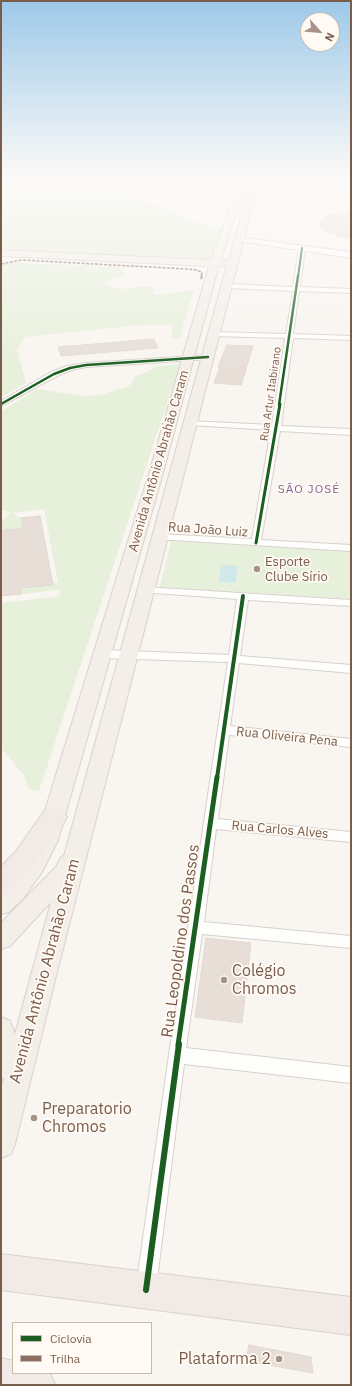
<!DOCTYPE html>
<html>
<head>
<meta charset="utf-8">
<style>
  body { margin:0 }
  #map { position:relative; width:352px; height:1386px; overflow:hidden; background:#f9f5f0; font-family:"IBM Plex Sans",sans-serif }
  canvas { display:block }
  .frame { position:absolute; inset:0; border:2px solid #7a5c4d; pointer-events:none }
  .legend { position:absolute; left:12px; top:1322px; width:140px; height:52px; box-sizing:border-box; background:#fffaf3; border:1px solid #cabbb1; margin:0; padding:5px 7px; list-style:none; font-size:12px; color:#7a5c4d }
  .legend li { display:flex; align-items:center; gap:8px; height:20px }
  .legend b { width:20px; border:1px solid #cabbb1 }
  .north { position:absolute; left:300px; top:12px; width:40px; height:40px; box-sizing:border-box; background:#fffaf3; border:1px solid #cabbb1; border-radius:50%; rotate:117deg; font-size:11px; font-weight:700; line-height:16px; text-align:center; color:#7a5c4d }
  .north::after { content:''; display:block; margin:auto; width:14px; height:18px; background:#a69286; clip-path:polygon(50% 0,100% 100%,50% 72%,0 100%) }
</style>
</head>
<body>
<div id="map">
<canvas width="352" height="1386"></canvas>
<div class="frame"></div>
<ul class="legend">
<li><b style="height:5px;background:#1b5e20"></b>Ciclovia</li>
<li><b style="height:5px;background:#8d6e63"></b>Trilha</li>
</ul>
<div class="north">N</div>
</div>
<script>
const context = document.querySelector('canvas').getContext('2d');
context.lineJoin = 'round';
function fillPath(path, color) { context.fillStyle = color; context.fill(path, 'evenodd'); }
const toPath = rows => new Path2D(rows.map(r => 'M' + r).join(''));
function strokePath(path, color, width, dash) { context.strokeStyle = color; context.lineWidth = width; context.lineCap = dash ? 'butt' : 'round'; context.setLineDash(dash || []); context.stroke(path); }
function label(font, color, halo, rows, align = 'center') {
  context.font = font + ' "IBM Plex Sans",sans-serif'; context.lineWidth = 3.5; context.setLineDash([]); context.textBaseline = 'middle'; context.strokeStyle = halo; context.fillStyle = color; for (const [text, x, y, turn = 0] of rows) {
    context.save(); context.translate(x, y); context.rotate((+turn || 0) * Math.PI / 180); context.textAlign = isNaN(turn) ? turn : align; if (halo) context.strokeText(text, 0, 0); context.fillText(text, 0, 0); context.restore();
  }
}
const green = toPath([
  [58,176,263,176,260,183],
  [1,178,73,180,116,189,197,223,231,230,219,266,1,257],
  [1,262,119,267,126,275,103,283,111,287,125,289,137,286,150,287,154,290,153,294,165,294,194,290,179,339,171,339,173,325,140,325,25,337,17,350,26,383,1,397],
  [180,364,39,791,29,789,24,775,1,748,1,603,60,596,59,589,19,595,16,562,19,558,31,587,58,582,44,509,12,513,21,518,26,553,12,530,1,531,1,522,11,513,1,509,1,411,38,389,81,396,100,395,129,386,136,376,147,372,157,366],
  [171,541,350,552,351,599,160,587]
]);
const water = toPath([
  [221,565,238,566,236,583,219,582]
]);
const building = toPath([
  [351,211,351,239,332,234,324,230,320,226,320,221,327,216,351,211],
  [154,339,158,348,61,356,58,347,154,339],
  [227,345,253,346,241,385,214,383,220,367,218,367,227,345],
  [40,516,53,585,20,588,21,594,1,596,1,531,23,528,21,518,40,516],
  [206,938,251,943,242,1023,195,1017,206,938],
  [249,1345,311,1357,313,1373,246,1361,249,1345]
]);
const street = toPath([
  [302,246,305,248,300,287,351,289,351,293,299,291,293,334,351,336,351,340,293,338,281,426,351,429,351,435,280,431,261,540,351,545,351,551,156,539,154,537,156,535,159,534,252,539,271,430,190,425,186,423,190,421,272,425,285,338,214,336,210,334,214,332,286,334,293,291,228,288,225,286,228,284,293,287,299,248,302,246],
  [208,355,211,355,211,359,86,367,72,370,57,376,1,406,1,401,51,372,67,366,86,363,208,355],
  [145,587,351,600,351,606,248,600,240,656,351,665,351,673,239,663,230,726,351,739,351,747,229,735,218,819,351,832,351,842,216,829,204,922,351,936,351,948,202,934,186,1048,351,1067,351,1083,184,1064,156,1288,153,1295,146,1298,139,1295,136,1288,169,1055,228,662,103,658,99,656,97,654,99,652,103,650,229,655,237,599,141,592,140,590,141,588,145,587]
]);
const secondary = toPath([
  [346,176,351,176,351,180,349,179,346,176],
  [241,185,351,188,351,192,244,189,240,187,241,185],
  [236,237,351,252,351,258,239,241,236,241,235,239,236,237]
]);
const primary = toPath([
  [1,176,247,185,248,187,245,189,246,191,235,216,221,260,229,260,249,187,246,183,250,181,253,181,257,187,55,980,15,1144,11,1154,1,1158,1,1089,4,1078,1,1079,1,1017,10,1021,15,1034,51,902,10,946,1,949,1,923,56,867,61,857,64,856,227,265,219,266,218,268,163,473,58,840,42,872,22,900,9,912,1,914,1,891,25,860,36,840,149,473,209,266,1,256,1,250,211,260,227,216,239,189,1,180,1,176]
]);
const highway = toPath([
  [54,808,63,810,67,817,63,824,35,864,10,892,1,896,1,867,17,850,45,810,54,808],
  [1,1254,351,1297,351,1335,1,1290,1,1254],
  [1,1358,13,1361,13,1373,50,1373,55,1385,1,1385,1,1358]
]);
const quietFar1 = toPath([
  [1,264,21,260,187,269,197,270,202,273,201,277]
]);
const quiet = toPath([
  [201,279,202,276]
]);
const cyclewayFar5 = toPath([
  [298,277,302,248]
]);
const cyclewayFar4 = toPath([
  [1,404,54,374,70,368,86,365,208,357],
  [279,405,298,276]
]);
const cyclewayFar3 = toPath([
  [256,543,280,404]
]);
const cyclewayFar2 = toPath([
  [217,778,243,596]
]);
const cyclewayFar1 = toPath([
  [178,1045,217,777]
]);
const cycleway = toPath([
  [146,1290,179,1044]
]);
const markers = [
  [257,569,4,"#a69286"],
  [224,980,4,"#a69286"],
  [34,1118,4,"#a69286"],
  [279,1359,4,"#a69286"]
];
const farStreetnames = [
  ["Rua Artur Itabirano",271,394,-82]
];
const farNeighbourhoodnames = [
  ["SÃO JOSÉ",309,490]
];
const streetNames = [
  ["Avenida Antônio Abrahão Caram",159,461,-74],
  ["Rua João Luiz",208,530,4],
  ["Rua Oliveira Pena",287,737,6],
  ["Rua Carlos Alves",280,830,5]
];
const poiNames = [
  ["Esporte",265,562],
  ["Clube Sírio",265,577]
];
const nearStreetnames = [
  ["Rua Leopoldino dos Passos",181,941,-82],
  ["Avenida Antônio Abrahão Caram",45,971,-75]
];
const nearPoinames = [
  ["Colégio",232,971],
  ["Chromos",232,989],
  ["Preparatorio",42,1109],
  ["Chromos",42,1127],
  ["Plataforma 2",271,1359,"right"]
];
fillPath(green, '#e7f0db');
fillPath(water, '#d0e8ea');
fillPath(building, '#e6ded7');
strokePath(building, '#e2d8d2', 1);
strokePath(street, '#d7d1cb', 2);
strokePath(secondary, '#d9d2cb', 2);
strokePath(primary, '#dad1cc', 2);
strokePath(highway, '#dad1cc', 2);
fillPath(street, '#fefefd');
fillPath(secondary, '#fefefd');
fillPath(primary, '#f3eee8');
fillPath(highway, '#f2eae7');
strokePath(quietFar1, '#8d6e63', 1.5, [3, 1.5]);
strokePath(quiet, '#8d6e63', 2, [3.5, 2]);
strokePath(cyclewayFar5, '#1b5e20', 2);
strokePath(cyclewayFar4, '#1b5e20', 2.5);
strokePath(cyclewayFar3, '#1b5e20', 3);
strokePath(cyclewayFar2, '#1b5e20', 4);
strokePath(cyclewayFar1, '#1b5e20', 5);
strokePath(cycleway, '#1b5e20', 6);
const sky = context.createLinearGradient(0, 0, 0, 370);
sky.addColorStop(0, '#9ec9e9');
sky.addColorStop(0.48, '#fcfaf8');
sky.addColorStop(1, '#fcfaf800');
context.fillStyle = sky;
context.fillRect(0, 0, 352, 370);
for (const [x, y, r, color] of markers) { const dot = new Path2D(); dot.arc(x, y, r, 0, 2 * Math.PI); context.fillStyle = color; context.fill(dot); strokePath(dot, '#fffaf3', 1.5); }
label('11px', '#7a5c4d', '#fffaf3', farStreetnames);
context.letterSpacing = '1px';
label('12px', '#846695', '#fffaf3', farNeighbourhoodnames);
context.letterSpacing = '0px';
label('13px', '#7a5c4d', '#fffaf3', streetNames);
label('13px', '#7a5c4d', '#fffaf3', poiNames, 'left');
label('16px', '#7a5c4d', '#fffaf3', nearStreetnames);
label('16px', '#7a5c4d', '#fffaf3', nearPoinames, 'left');
</script>
</body>
</html>
